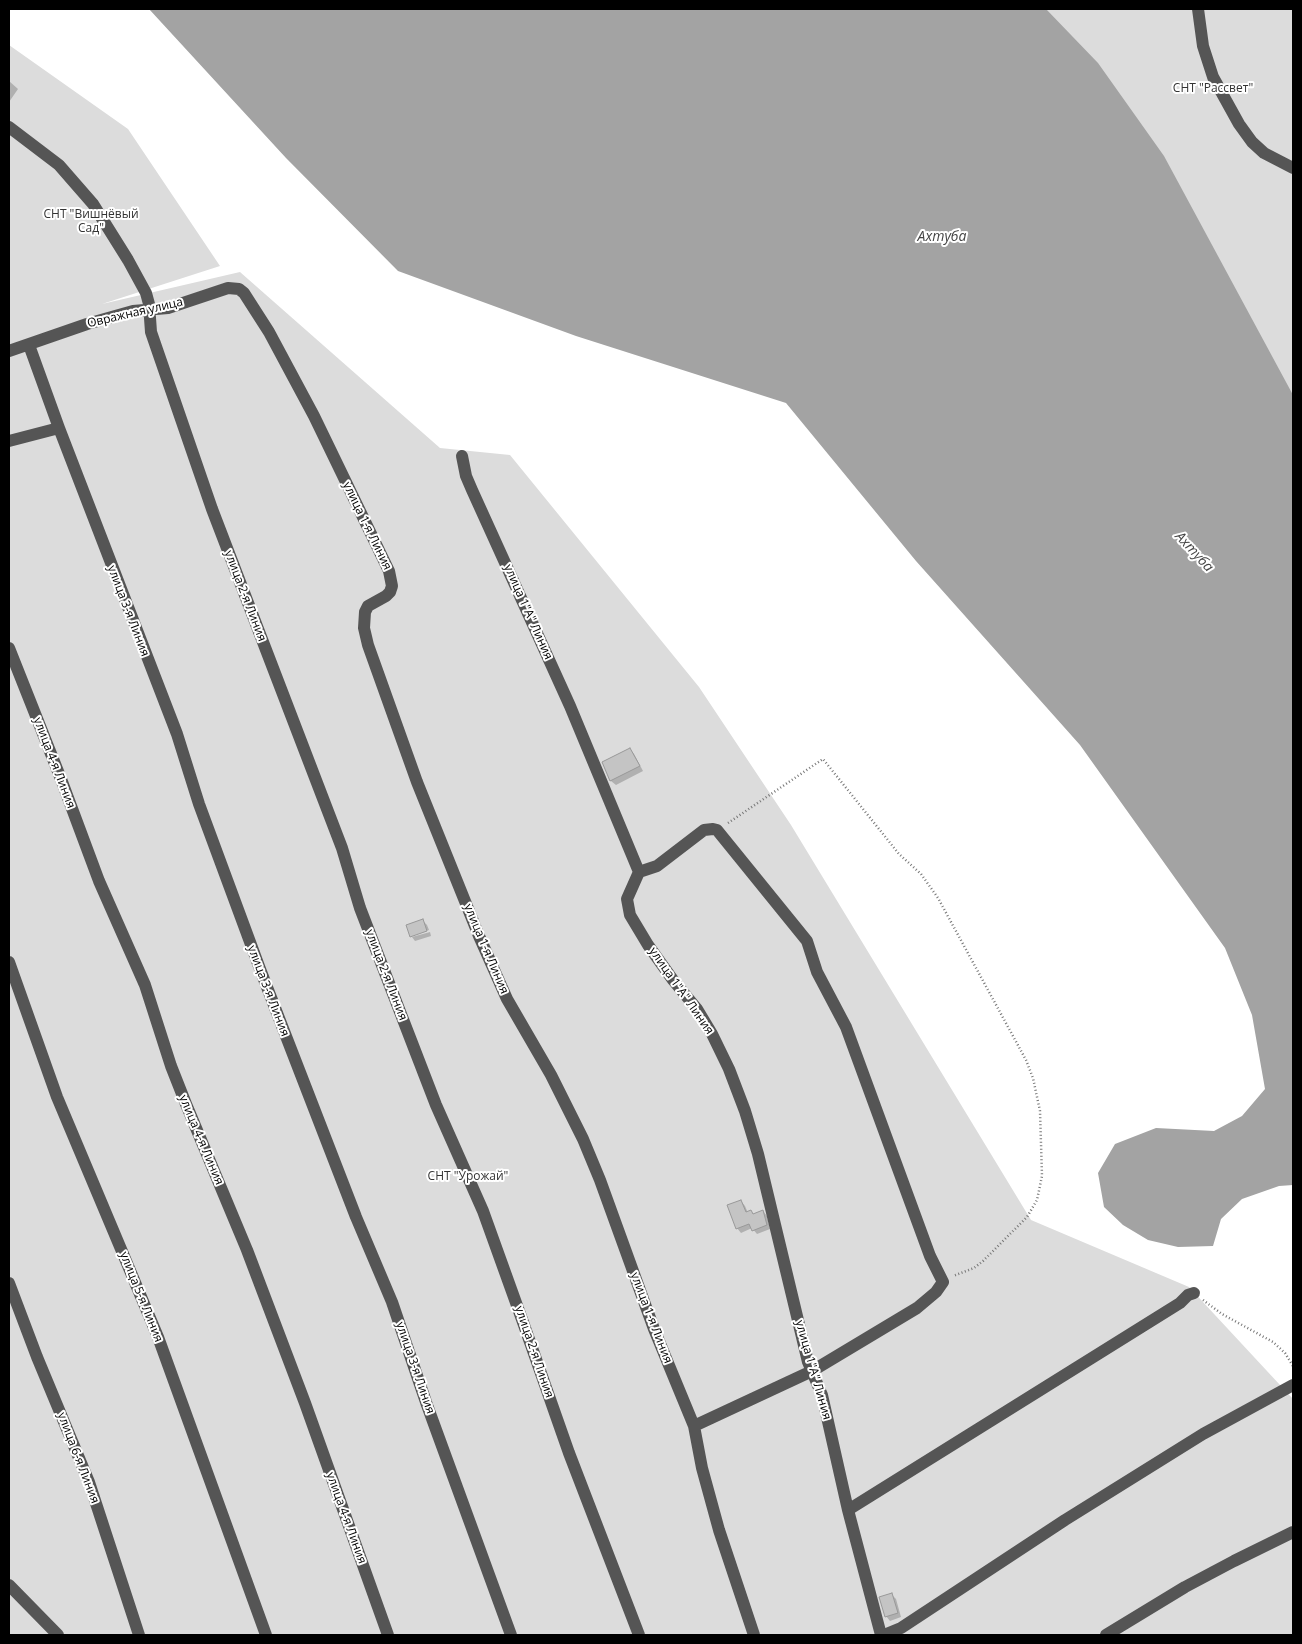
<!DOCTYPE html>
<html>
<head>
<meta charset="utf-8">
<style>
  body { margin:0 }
  #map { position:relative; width:1302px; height:1644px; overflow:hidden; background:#fff; font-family:"Open Sans",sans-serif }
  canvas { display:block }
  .frame { position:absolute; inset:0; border:10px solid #000; pointer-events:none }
</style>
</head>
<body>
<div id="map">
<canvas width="1302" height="1644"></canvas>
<div class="frame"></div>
</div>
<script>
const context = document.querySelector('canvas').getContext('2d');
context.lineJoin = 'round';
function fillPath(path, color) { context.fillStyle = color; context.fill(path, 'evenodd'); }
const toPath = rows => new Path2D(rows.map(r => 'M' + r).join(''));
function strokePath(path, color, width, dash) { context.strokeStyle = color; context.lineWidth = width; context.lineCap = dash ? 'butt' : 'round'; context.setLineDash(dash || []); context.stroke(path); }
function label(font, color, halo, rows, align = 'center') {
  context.font = font + ' "Open Sans",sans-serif'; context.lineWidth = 4; context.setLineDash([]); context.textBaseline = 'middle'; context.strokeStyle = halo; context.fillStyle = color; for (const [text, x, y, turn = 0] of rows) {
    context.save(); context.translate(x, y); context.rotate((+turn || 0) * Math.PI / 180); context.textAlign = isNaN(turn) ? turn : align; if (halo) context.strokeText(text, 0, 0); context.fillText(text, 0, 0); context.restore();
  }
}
const green = toPath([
  [1043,9,1293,9,1293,401],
  [9,45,128,129,220,266,102,304,240,272,440,448,510,455,699,687,791,825,1031,1220,1189,1287,1293,1399,1293,1635,9,1635]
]);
const water = toPath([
  [149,9,1046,9,1098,63,1164,156,1293,395,1293,1185,1279,1186,1242,1199,1221,1219,1213,1246,1178,1247,1148,1240,1123,1225,1104,1207,1098,1173,1115,1144,1156,1128,1214,1131,1242,1116,1265,1089,1252,1015,1225,948,1080,745,916,561,786,403,576,336,398,271,286,158]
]);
const shadow = toPath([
  [9,81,18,89,9,102],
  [630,749,634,754,643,771,616,785,611,781,604,762],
  [423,921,427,925,429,930,412,935,412,937,408,926],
  [430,932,431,936,415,941,412,937],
  [741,1201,745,1206,748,1213,751,1211,754,1215,763,1211,767,1216,770,1229,757,1234,752,1228,741,1233,737,1228],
  [892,1595,896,1599,901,1617,890,1621,886,1616]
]);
const building = toPath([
  [630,748,640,766,610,781,602,762,630,748],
  [423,919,427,931,410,937,406,925,423,919],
  [741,1200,746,1212,751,1210,753,1214,763,1210,767,1225,752,1231,749,1224,736,1229,727,1205,741,1200],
  [892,1593,898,1613,885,1617,879,1597,892,1593]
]);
const path = toPath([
  [728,823,823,759,899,854,921,874,938,898,1026,1060,1033,1078,1040,1111,1042,1176,1037,1200,1027,1217,983,1261,974,1268,953,1276],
  [1203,1300,1222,1314,1273,1342,1285,1353,1293,1366]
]);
const minor = toPath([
  [1198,9,1203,46,1213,77,1239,124,1252,142,1264,153,1293,168],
  [9,127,59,165,93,204,128,260,146,293,149,304,151,332,212,509,342,848,360,908,436,1105,483,1211,524,1325,569,1453,639,1635],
  [29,345,59,428,177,734,199,804,260,969,356,1217,392,1302,427,1405,511,1635],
  [9,351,87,324,133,311,168,308,228,288,239,289,244,293,269,332,314,416,389,571,392,586,390,592,386,596,368,606,365,612,364,628,368,645,417,782,479,936,507,999,551,1075,583,1139,600,1180,654,1329,694,1426,702,1468,719,1530,754,1635],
  [9,441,59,428],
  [462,456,466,476,472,490,570,706,639,872,627,899,630,915,648,945,673,980,697,1009,712,1034,729,1069,745,1111,758,1154,808,1362,822,1395,848,1510,881,1635],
  [9,648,61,779,99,881,145,985,171,1066,186,1104,247,1250,305,1403,388,1635],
  [639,872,657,866,704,830,713,829,717,830,807,941,817,972,846,1027,930,1256,943,1282,936,1292,917,1308,812,1371,694,1426],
  [9,962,57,1097,158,1337,266,1635],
  [9,1283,37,1357,89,1482,139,1635],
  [848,1510,1180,1303,1188,1295,1194,1293],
  [9,1585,58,1635],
  [884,1635,901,1628,1065,1520,1203,1434,1293,1385],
  [1106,1635,1185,1587,1234,1561,1293,1532]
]);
const parkNames = [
  ["СНТ \"Рассвет\"",1213,89],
  ["СНТ \"Вишнёвый",91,215],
  ["Сад\"",91,229],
  ["СНТ \"Урожай\"",468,1177]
];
const streetNames = [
  ["Овражная улица",135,313,-13],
  ["улица 1-я Линия",367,526,64],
  ["улица 2-я Линия",245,596,69],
  ["улица 3-я Линия",128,611,69],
  ["улица 1\"А\" Линия",528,612,66],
  ["улица 4-я Линия",54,763,69],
  ["улица 1-я Линия",486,949,67],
  ["улица 2-я Линия",386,975,69],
  ["улица 3-я Линия",268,991,69],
  ["улица 1\"А\" Линия",681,991,55],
  ["улица 4-я Линия",201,1140,67],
  ["улица 5-я Линия",141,1297,68],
  ["улица 1-я Линия",651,1318,69],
  ["улица 2-я Линия",534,1352,71],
  ["улица 3-я Линия",415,1368,71],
  ["улица 1\"А\" Линия",813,1370,74],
  ["улица 6-я Линия",78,1458,69],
  ["улица 4-я Линия",346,1518,70]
];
const waterNames = [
  ["Ахтуба",942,237],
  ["Ахтуба",1194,552,47]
];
fillPath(green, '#dcdcdc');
fillPath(water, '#a3a3a3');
fillPath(shadow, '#0003');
fillPath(building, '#c4c4c4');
strokePath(building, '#999', 1);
strokePath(path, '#777', 2.5, [1, 2.5]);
strokePath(minor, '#555', 12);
label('12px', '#333', '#fff', parkNames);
label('12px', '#000', '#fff', streetNames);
label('italic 14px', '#444', '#fff', waterNames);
</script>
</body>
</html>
